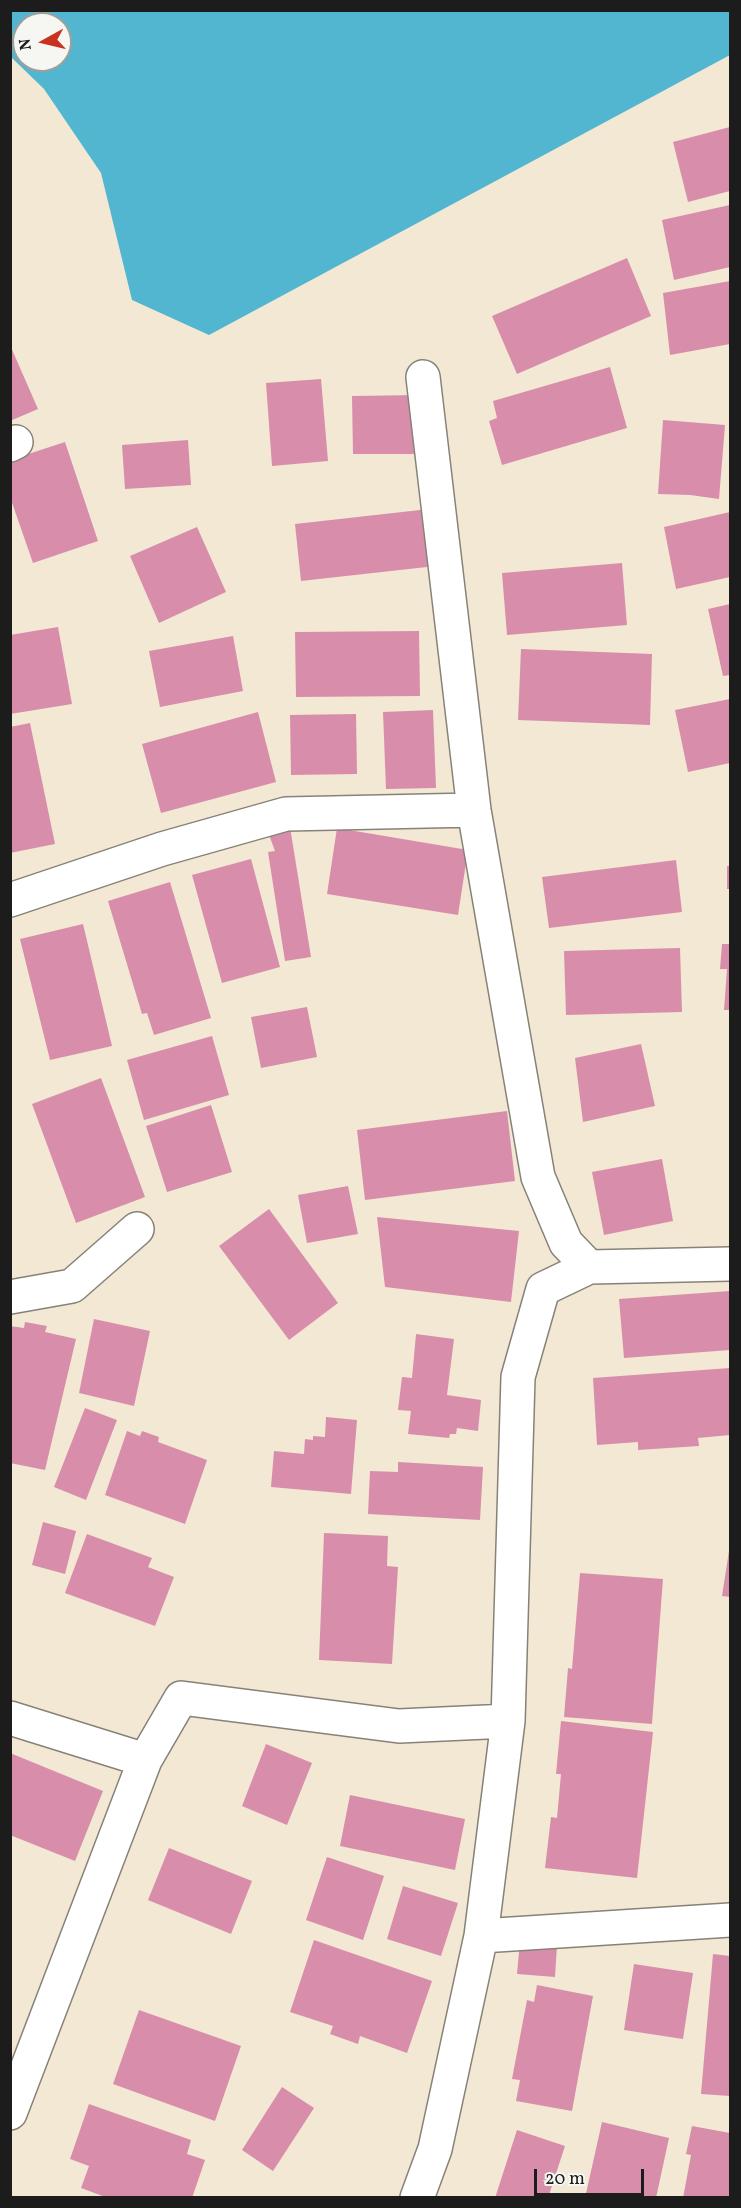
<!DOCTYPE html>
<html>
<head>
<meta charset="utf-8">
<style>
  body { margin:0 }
  #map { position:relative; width:741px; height:2208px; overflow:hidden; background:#f2e8d4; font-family:Vollkorn,serif }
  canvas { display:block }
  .frame { position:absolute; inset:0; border:12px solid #1c1c1c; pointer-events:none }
  .north { position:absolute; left:12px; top:12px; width:60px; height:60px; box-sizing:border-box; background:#f6f6f2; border:2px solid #9f9f9c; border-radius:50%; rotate:262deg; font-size:16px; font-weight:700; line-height:24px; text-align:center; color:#1c1c1c }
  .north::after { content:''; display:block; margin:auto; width:21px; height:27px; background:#c8321e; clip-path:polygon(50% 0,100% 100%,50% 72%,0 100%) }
  .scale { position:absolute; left:534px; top:2169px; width:110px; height:27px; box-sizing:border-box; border:3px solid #1c1c1c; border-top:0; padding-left:8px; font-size:18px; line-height:21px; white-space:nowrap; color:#1c1c1c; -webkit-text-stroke:4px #f6f6f2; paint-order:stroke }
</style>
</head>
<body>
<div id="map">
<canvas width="741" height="2208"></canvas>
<div class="frame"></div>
<div class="north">N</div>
<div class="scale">20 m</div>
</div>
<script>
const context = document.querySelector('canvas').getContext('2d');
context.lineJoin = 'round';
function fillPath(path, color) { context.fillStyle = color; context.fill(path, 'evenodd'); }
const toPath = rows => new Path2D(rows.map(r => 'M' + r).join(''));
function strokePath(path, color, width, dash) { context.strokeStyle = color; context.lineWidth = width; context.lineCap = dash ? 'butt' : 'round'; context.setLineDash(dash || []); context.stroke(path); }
const water = toPath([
  [10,11,730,11,730,55,209,335,132,300,101,173,44,89,11,57],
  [24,24,60,24,60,60,24,60]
]);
const building = toPath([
  [730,127,730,191,688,202,673,142],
  [730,205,730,267,674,280,662,220],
  [627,258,651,316,517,374,492,316],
  [730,281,730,344,670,355,663,293],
  [10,345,38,409,10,421],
  [610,367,627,428,502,465,489,421,497,418,493,401],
  [321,379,328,461,272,466,266,383],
  [420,395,413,432,414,454,353,454,352,396],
  [663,420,725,425,719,499,690,495,658,494],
  [188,440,191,485,125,489,122,445],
  [65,442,98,541,33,563,10,497,10,460],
  [438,508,445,565,301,581,295,524],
  [730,512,730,577,676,589,664,527],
  [197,527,226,592,159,623,130,556],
  [622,563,627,625,507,635,502,573],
  [730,604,730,675,723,676,708,609],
  [58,627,72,704,10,714,10,635],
  [419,631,420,696,296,697,295,632],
  [233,636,243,691,160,707,149,651],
  [521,649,652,654,650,725,518,720],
  [730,699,730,763,688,772,675,710],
  [433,710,436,788,386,789,383,712],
  [258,712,276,782,161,813,142,744],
  [356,714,357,774,291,775,290,715],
  [30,723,55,844,10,853,10,727],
  [290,827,311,957,285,961,268,852,275,851,268,832],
  [337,828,468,850,458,915,327,894],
  [251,859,280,967,222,983,192,875],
  [676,860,682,912,549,928,542,877],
  [727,866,730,866,730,889,727,889],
  [170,882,211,1018,154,1035,147,1013,142,1014,108,901],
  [83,924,112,1046,50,1060,20,939],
  [722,944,730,944,730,1010,724,1010,727,969,720,969],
  [680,948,682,1012,566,1015,564,951],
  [307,1007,317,1057,261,1068,251,1017],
  [212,1036,229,1095,144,1120,127,1060],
  [641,1044,655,1106,583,1122,575,1058],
  [101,1078,145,1197,76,1223,32,1104],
  [211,1105,232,1172,167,1192,146,1126],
  [507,1111,515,1181,365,1200,357,1130],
  [662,1159,673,1221,604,1235,592,1172],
  [348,1186,358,1234,307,1243,298,1195],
  [269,1209,338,1303,289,1340,219,1246],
  [377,1217,519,1231,511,1302,385,1287],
  [730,1291,730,1350,624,1358,619,1299],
  [94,1319,150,1331,134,1406,79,1393],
  [25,1322,47,1326,45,1332,76,1339,45,1470,10,1463,10,1326,24,1328],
  [416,1334,454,1339,447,1395,481,1400,478,1431,457,1428,456,1434,450,1434,449,1438,408,1434,411,1411,398,1410,402,1377,412,1378],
  [730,1368,730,1435,698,1438,699,1446,638,1450,638,1442,597,1445,593,1378],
  [85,1408,117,1420,86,1500,54,1487],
  [326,1417,357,1420,351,1494,271,1487,274,1451,304,1454,305,1439,313,1440,313,1436,325,1437],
  [127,1431,140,1436,142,1431,159,1437,158,1442,207,1460,185,1524,105,1495],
  [398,1462,483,1467,480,1520,368,1514,370,1471,398,1472],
  [43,1522,76,1531,65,1574,32,1565],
  [324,1533,388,1536,387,1566,398,1567,392,1664,319,1660],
  [87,1534,152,1558,148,1567,174,1577,155,1626,65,1593],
  [729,1551,730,1551,730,1597,722,1596],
  [580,1573,663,1579,652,1724,564,1717,568,1668,572,1669],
  [561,1721,653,1732,637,1878,545,1868,551,1817,557,1818,561,1774,556,1774],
  [266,1744,312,1763,287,1825,242,1806],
  [10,1753,103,1791,75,1861,10,1835],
  [350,1795,465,1819,455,1870,340,1846],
  [169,1848,252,1881,231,1934,148,1900],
  [327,1857,384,1876,363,1940,306,1920],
  [403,1886,458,1903,441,1956,387,1939],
  [314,1940,432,1981,407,2053,360,2036,358,2044,330,2034,333,2026,290,2012],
  [520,1941,557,1945,555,1977,517,1974],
  [713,1954,730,1956,730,2096,701,2094],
  [634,1964,693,1973,683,2039,624,2030],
  [537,1985,593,1996,572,2111,516,2101,520,2080,512,2079,527,2000,534,2002],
  [139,2010,241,2046,215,2121,113,2084],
  [282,2087,314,2108,273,2171,242,2150],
  [89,2104,191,2140,187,2154,205,2160,192,2198,108,2198,81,2188,89,2166,70,2159],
  [602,2122,669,2138,656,2198,585,2198],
  [692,2126,730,2133,730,2198,683,2198,691,2155,686,2154],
  [517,2130,565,2146,548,2198,495,2198]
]);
const minor = toPath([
  [423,377,474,810,538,1177,566,1243,589,1267],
  [10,445,16,442],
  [10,900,162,849,286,814,474,810],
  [10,1297,72,1286,137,1229],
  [10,1718,145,1760,181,1698,399,1726,508,1721],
  [481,1936,730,1920],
  [10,2113,145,1760],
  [417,2198,435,2149,481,1936,508,1721,518,1377,543,1289,589,1267,730,1264]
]);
fillPath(water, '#52b6d0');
fillPath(building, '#d88eab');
strokePath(minor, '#878278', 36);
strokePath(minor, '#fff', 33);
</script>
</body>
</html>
